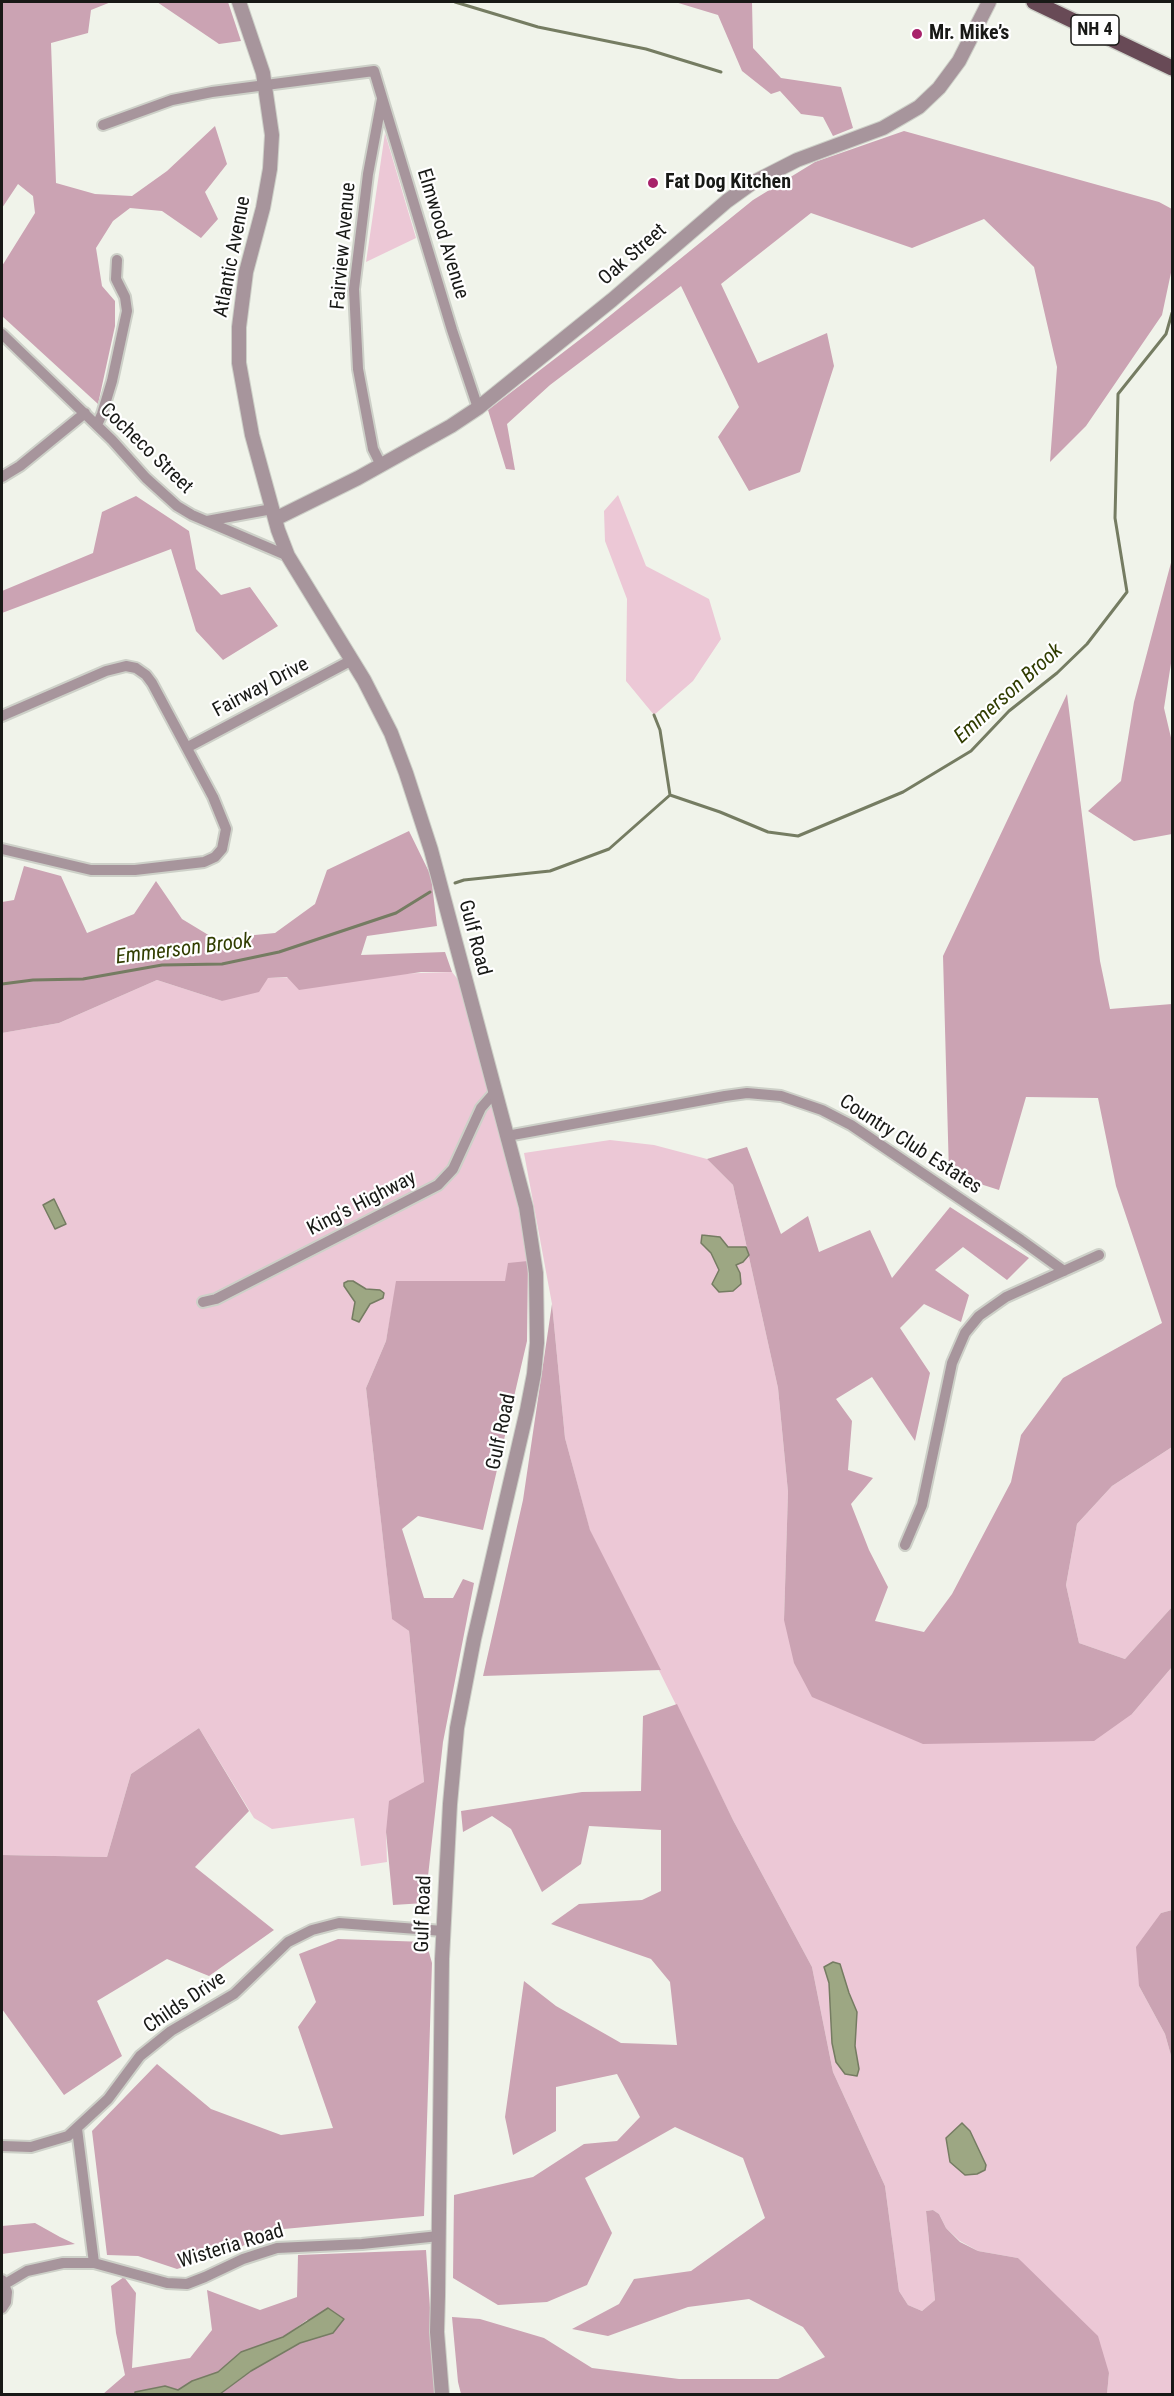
<!DOCTYPE html>
<html>
<head>
<meta charset="utf-8">
<style>
  body { margin:0 }
  #map { position:relative; width:1174px; height:2396px; overflow:hidden; background:#f0f3ea; font-family:"Roboto Condensed",sans-serif }
  canvas { display:block }
  .frame { position:absolute; inset:0; border:3px solid #181916; pointer-events:none }
</style>
</head>
<body>
<div id="map">
<canvas width="1174" height="2396"></canvas>
<div class="frame"></div>
</div>
<script>
const context = document.querySelector('canvas').getContext('2d');
context.lineJoin = 'round';
function fillPath(path, color) { context.fillStyle = color; context.fill(path, 'evenodd'); }
const toPath = rows => new Path2D(rows.map(r => 'M' + r).join(''));
function strokePath(path, color, width, dash) { context.strokeStyle = color; context.lineWidth = width; context.lineCap = dash ? 'butt' : 'round'; context.setLineDash(dash || []); context.stroke(path); }
function label(font, color, halo, rows, align = 'center') {
  context.font = font + ' "Roboto Condensed",sans-serif'; context.lineWidth = 4.5; context.setLineDash([]); context.textBaseline = 'middle'; context.strokeStyle = halo; context.fillStyle = color; for (const [text, x, y, turn = 0] of rows) {
    context.save(); context.translate(x, y); context.rotate((+turn || 0) * Math.PI / 180); context.textAlign = isNaN(turn) ? turn : align; if (halo) context.strokeText(text, 0, 0); context.fillText(text, 0, 0); context.restore();
  }
}
const green = toPath([
  [385,133,416,238,366,262],
  [618,495,646,566,709,599,721,639,693,681,654,715,626,681,627,599,605,541,604,511],
  [452,972,463,986,519,1193,528,1261,506,1281,397,1281,386,1341,366,1388,392,1618,409,1631,424,1782,386,1832,387,1862,361,1866,354,1818,272,1829,254,1818,199,1728,131,1774,107,1857,2,1855,2,1033,59,1023,157,980,222,1001,268,978],
  [610,1140,654,1145,707,1159,733,1185,778,1388,788,1492,784,1620,1132,1714,1172,1667,1172,1910,1161,1913,1139,1986,1165,2034,1172,2059,1172,2394,1107,2394,1109,2373,1018,2258,978,2251,960,2241,946,2228,939,2214,933,2210,926,2211,935,2300,922,2311,908,2305,899,2291,885,2186,833,2072,812,1967,733,1820,590,1531,565,1438,552,1304,524,1153],
  [1172,1447,1172,1607,1125,1659,1079,1643,1066,1585,1077,1524,1112,1486]
]);
const forest = toPath([
  [2,2,111,2,91,10,88,33,51,43,56,183,95,194,132,196,167,171,215,126,227,164,205,192,218,219,201,238,162,211,130,208,113,221,96,248,102,286,115,301,115,326,98,404,2,316,2,266,35,213,33,196,18,184,2,208],
  [157,2,228,2,241,41,219,44],
  [675,2,752,2,753,48,781,78,841,87,853,128,833,136,823,117,801,114,780,91,771,94,742,71,718,15],
  [904,131,1159,202,1172,209,1172,268,1162,315,1086,426,1050,462,1057,367,1034,267,984,219,912,248,811,213,721,284,758,363,827,333,834,366,800,472,749,491,718,437,739,407,681,286,550,385,507,424,515,470,506,469,488,410,591,331,753,200,815,162],
  [136,496,189,531,196,569,221,595,250,587,278,626,223,660,196,631,171,549,2,613,2,591,93,553,102,512],
  [1172,559,1172,657,1164,708,1172,742,1172,834,1134,841,1088,811,1121,781,1134,702],
  [1067,694,1100,961,1110,1009,1172,1004,1172,1447,1112,1486,1077,1524,1066,1585,1079,1643,1125,1659,1172,1607,1172,1667,1132,1714,1094,1741,923,1744,812,1697,794,1663,784,1620,788,1492,778,1388,733,1185,707,1159,747,1147,781,1234,808,1216,819,1252,870,1230,892,1278,950,1207,1029,1258,1007,1280,963,1247,935,1270,969,1295,961,1322,924,1304,900,1328,930,1373,915,1441,872,1377,836,1399,852,1421,848,1470,873,1478,851,1504,869,1550,888,1587,875,1621,924,1632,952,1594,1011,1482,1021,1435,1063,1378,1162,1323,1116,1186,1098,1098,1026,1097,999,1190,949,1174,943,956],
  [409,831,431,876,437,926,367,936,361,955,445,952,452,972,421,972,299,990,287,977,268,978,259,992,222,1001,157,980,59,1023,2,1033,2,902,14,900,24,866,61,876,87,933,134,914,156,881,182,919,215,939,275,933,315,904,327,870],
  [528,1261,527,1341,483,1530,418,1516,402,1529,424,1598,453,1598,463,1579,474,1583,443,1742,425,1903,393,1905,386,1832,389,1801,424,1782,409,1631,392,1619,366,1388,386,1341,396,1281,505,1281,508,1263],
  [552,1304,565,1438,590,1530,661,1670,483,1676,523,1500],
  [677,1704,733,1820,812,1967,833,2072,885,2186,899,2291,908,2305,922,2311,935,2300,926,2211,933,2210,939,2214,946,2228,960,2242,978,2251,1018,2258,1098,2336,1109,2373,1107,2394,461,2394,458,2382,452,2317,480,2319,544,2338,592,2368,679,2379,778,2379,825,2357,803,2327,749,2299,688,2307,608,2336,572,2329,619,2304,634,2279,691,2271,765,2218,743,2158,675,2127,585,2178,612,2233,587,2285,547,2302,498,2305,453,2278,454,2195,533,2177,584,2144,617,2141,640,2117,617,2074,556,2087,556,2131,513,2155,505,2117,524,1981,556,2006,621,2043,677,2045,670,1982,651,1959,551,1924,579,1904,642,1900,661,1891,661,1830,589,1826,581,1864,542,1892,511,1829,492,1816,463,1832,461,1811,582,1792,641,1791,643,1716],
  [199,1728,249,1811,195,1867,274,1930,209,1976,167,1959,97,2001,122,2056,64,2095,2,2009,2,1855,107,1857,131,1774],
  [1172,1910,1172,2059,1165,2034,1139,1986,1136,1947,1161,1913],
  [338,1939,426,1942,432,1963,424,2216,273,2230,233,2251,177,2269,138,2256,107,2255,92,2131,157,2064,211,2109,281,2135,333,2128,298,2027,316,2002,299,1954],
  [35,2223,60,2237,75,2244,2,2254,2,2226],
  [426,2250,436,2394,220,2394,251,2371,300,2343,333,2333,307,2320,283,2337,241,2352,218,2372,192,2381,178,2390,165,2386,132,2394,103,2394,125,2375,116,2333,111,2286,124,2277,136,2293,132,2368,190,2358,212,2330,207,2290,260,2310,297,2297,298,2255]
]);
const water = toPath([
  [54,1199,66,1224,55,1229,43,1205,54,1199],
  [702,1235,720,1237,728,1247,746,1247,749,1255,743,1262,736,1265,740,1273,741,1284,733,1291,719,1292,712,1284,719,1270,711,1253,701,1243,702,1235],
  [348,1281,353,1281,366,1289,380,1290,384,1293,383,1298,370,1304,359,1322,352,1319,355,1302,344,1286,344,1283,348,1281],
  [833,1962,840,1964,849,1993,857,2012,855,2046,859,2069,857,2076,845,2074,836,2062,832,2043,829,1983,824,1967,833,1962],
  [962,2123,970,2131,986,2165,985,2170,977,2174,965,2175,950,2162,946,2138,962,2123],
  [328,2308,344,2319,333,2333,300,2343,251,2371,220,2394,135,2394,135,2392,165,2386,178,2390,192,2381,218,2372,241,2352,283,2337,328,2308]
]);
const stream = toPath([
  [455,2,538,27,646,49,721,72],
  [654,715,660,730,670,795],
  [670,795,720,812,768,832,798,836,903,792,971,751,1009,711,1057,673,1087,644,1127,592,1115,518,1118,394,1166,334,1172,313],
  [455,883,464,880,550,871,609,849,670,795],
  [2,984,33,980,83,979,162,965,222,964,279,952,396,913,430,892]
]);
const minor = toPath([
  [103,125,172,100,212,92,374,71,452,330,478,408],
  [2,334,112,440,146,478,177,506,192,515,288,556],
  [97,425,102,414,112,381,127,311,125,297,116,279,117,260],
  [381,465,373,449,358,369,354,289,368,174,382,99],
  [2,477,20,466,85,413],
  [207,521,272,509],
  [2,716,106,671,126,666,136,668,146,675,152,683,213,797,226,829,222,849,215,857,204,862,135,870,91,870,2,849],
  [188,747,352,660],
  [507,1136,725,1096,747,1093,781,1096,822,1110,851,1125,1021,1240,1064,1271],
  [203,1302,216,1299,438,1185,453,1169,481,1108,495,1092],
  [905,1545,922,1505,952,1363,965,1333,979,1316,1006,1297,1099,1255],
  [77,2129,94,2263],
  [2,2146,31,2147,68,2136,108,2099,140,2056,171,2031,234,1994,288,1942,312,1930,339,1923,443,1931],
  [5,2284,27,2271,63,2263,94,2263,167,2283,187,2284,205,2277,243,2259,277,2248,362,2244,439,2236],
  [2,2308,6,2302,7,2292,2,2280]
]);
const tertiary = toPath([
  [239,2,263,73,272,135,270,169,263,208,246,272,239,327,239,363,252,435,278,530,288,556,364,680,391,733,406,773,431,850,526,1207,536,1273,537,1343,534,1374,527,1410,474,1639,457,1728,450,1804,442,1959,438,2296,437,2332,442,2394],
  [275,519,358,478,451,426,478,408,612,300,727,201,752,183,797,160,883,128,919,107,939,88,959,61,989,2]
]);
const primary = toPath([
  [1034,2,1172,68]
]);
const markers = [
  [917,34,6,"#a8226b"],
  [653,183,6,"#a8226b"]
];
const shields = [
  [1095,30,48]
];
const shieldNames = [
  ["NH 4",1095,30]
];
const poiNames = [
  ["Mr. Mike’s",929,34],
  ["Fat Dog Kitchen",665,183]
];
const streetNames = [
  ["Elmwood Avenue",442,234,73],
  ["Fairview Avenue",344,246,-85],
  ["Oak Street",633,255,-41],
  ["Atlantic Avenue",233,257,-79],
  ["Cocheco Street",146,449,44],
  ["Fairway Drive",261,688,-28],
  ["Gulf Road",474,938,75],
  ["Country Club Estates",910,1145,33],
  ["King's Highway",362,1204,-27],
  ["Gulf Road",502,1432,-78],
  ["Gulf Road",424,1914,-88],
  ["Childs Drive",185,2003,-34],
  ["Wisteria Road",231,2247,-17]
];
const waterNames = [
  ["Emmerson Brook",1009,694,-42],
  ["Emmerson Brook",184,950,-7]
];
fillPath(green, '#ecc8d6');
fillPath(forest, '#cba3b3');
fillPath(water, '#9da783');
strokePath(water, '#757c62', 1.5);
strokePath(stream, '#757c62', 3);
strokePath(minor, '#cdd0c8', 14);
strokePath(tertiary, '#cdd0c8', 16);
strokePath(primary, '#cdd0c8', 18);
strokePath(minor, '#a7959c', 10);
strokePath(tertiary, '#a7959c', 14);
strokePath(primary, '#684a56', 15);
for (const [x, y, r, color] of markers) { const dot = new Path2D(); dot.arc(x, y, r, 0, 2 * Math.PI); context.fillStyle = color; context.fill(dot); strokePath(dot, '#fff', 2); }
for (const [x, y, w] of shields) { const box = new Path2D(); box.roundRect(x - w / 2, y - 15, w, 30, 4.5); context.fillStyle = '#fff'; context.fill(box); strokePath(box, '#181916', 1.5); }
label('bold 18px', '#181916', null, shieldNames);
label('bold 20px', '#181916', '#fff', poiNames, 'left');
label('20px', '#181916', '#fff', streetNames);
label('italic 21px', '#313d00', '#fff', waterNames);
</script>
</body>
</html>
